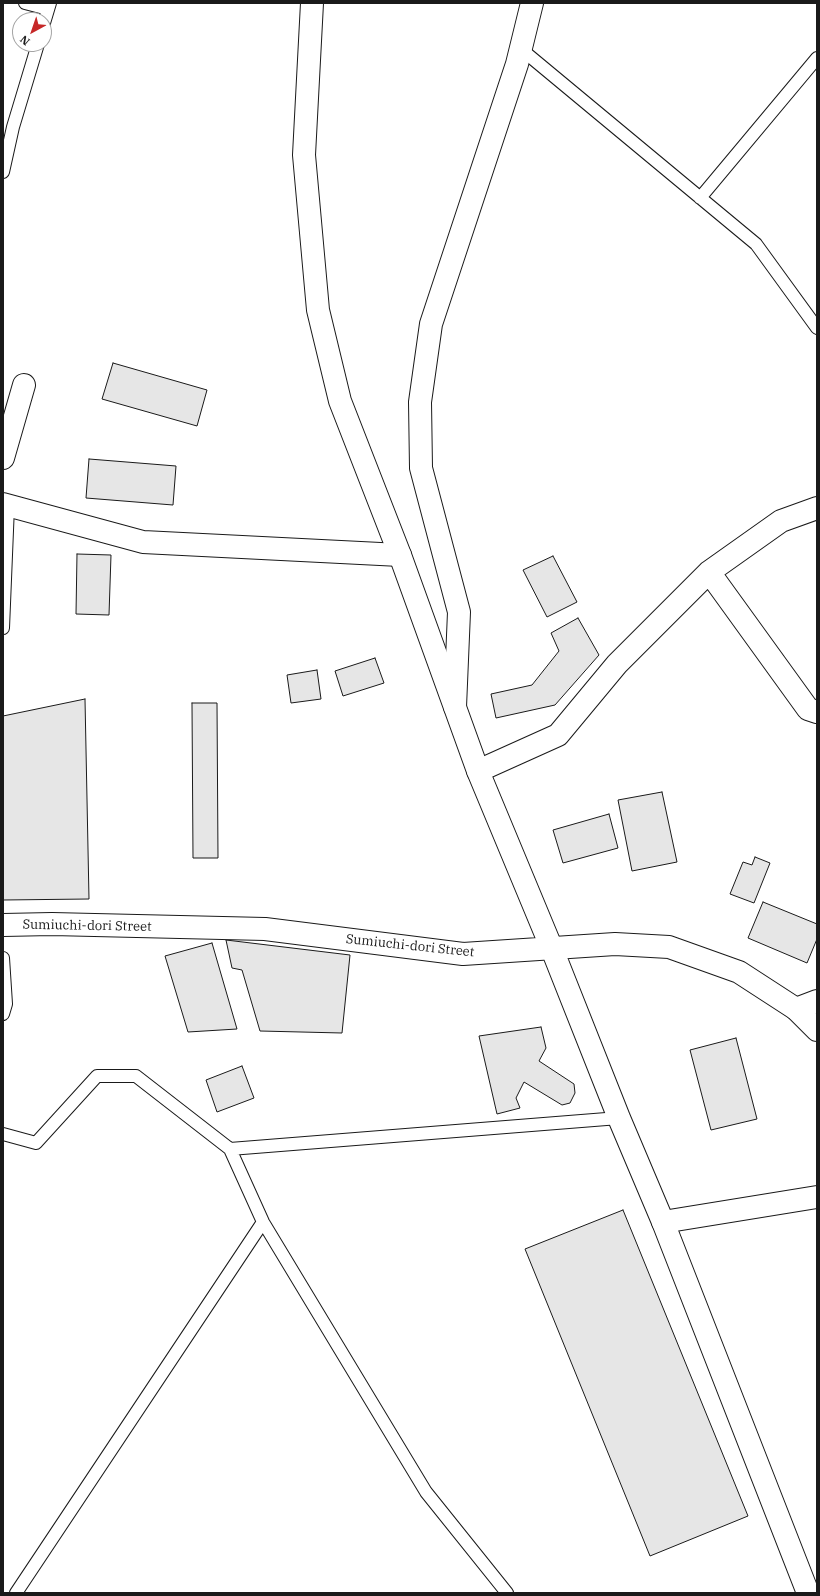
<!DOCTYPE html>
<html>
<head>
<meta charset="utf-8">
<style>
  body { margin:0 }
  #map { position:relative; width:820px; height:1596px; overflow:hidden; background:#fff; font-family:"IBM Plex Serif",serif }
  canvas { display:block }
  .frame { position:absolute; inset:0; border:4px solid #1a1a1a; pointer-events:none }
  .north { position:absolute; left:12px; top:12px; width:40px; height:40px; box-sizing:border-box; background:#fff; border:1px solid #a3a3a3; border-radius:50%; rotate:220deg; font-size:11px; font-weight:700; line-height:16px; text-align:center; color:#1a1a1a }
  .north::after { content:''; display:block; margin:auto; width:14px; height:18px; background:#c62828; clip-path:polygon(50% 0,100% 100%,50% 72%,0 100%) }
</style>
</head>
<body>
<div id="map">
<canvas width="820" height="1596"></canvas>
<div class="frame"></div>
<div class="north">N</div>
</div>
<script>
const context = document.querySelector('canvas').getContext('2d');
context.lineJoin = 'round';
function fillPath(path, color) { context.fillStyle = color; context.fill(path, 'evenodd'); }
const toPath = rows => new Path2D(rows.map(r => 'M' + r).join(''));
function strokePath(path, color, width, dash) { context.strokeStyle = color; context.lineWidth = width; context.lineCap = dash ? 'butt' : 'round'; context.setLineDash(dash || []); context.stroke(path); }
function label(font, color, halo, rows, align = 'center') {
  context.font = font + ' "IBM Plex Serif",serif'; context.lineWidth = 3; context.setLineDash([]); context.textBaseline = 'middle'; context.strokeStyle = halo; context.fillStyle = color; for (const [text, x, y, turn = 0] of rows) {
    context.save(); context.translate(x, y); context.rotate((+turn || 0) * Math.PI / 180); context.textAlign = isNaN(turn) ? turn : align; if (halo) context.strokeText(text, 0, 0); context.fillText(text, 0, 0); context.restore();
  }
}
const building = toPath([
  [113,363,207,390,197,426,102,399,113,363],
  [89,459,176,466,173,505,86,498,89,459],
  [77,554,111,555,109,615,76,614,77,554],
  [553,556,577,602,547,617,523,570,553,556],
  [578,618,599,655,555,705,496,718,491,694,532,685,559,651,551,633,578,618],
  [375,658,384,683,343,696,335,671,375,658],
  [317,670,321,699,291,703,287,675,317,670],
  [85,699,89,899,3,900,3,716,85,699],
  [192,703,217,703,218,858,193,858,192,703],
  [662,792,677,862,632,871,618,800,662,792],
  [609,814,618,848,563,863,553,830,609,814],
  [755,857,770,863,754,903,730,894,743,862,752,865,755,857],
  [763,902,817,924,817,939,807,963,748,938,763,902],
  [226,940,350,955,342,1033,260,1031,242,970,232,968,226,940],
  [212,943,237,1029,188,1032,165,956,212,943],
  [541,1027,546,1048,539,1061,574,1084,575,1093,570,1103,562,1105,524,1082,516,1098,520,1108,497,1114,479,1036,541,1027],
  [736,1038,757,1119,711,1130,690,1050,736,1038],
  [242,1066,254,1098,217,1112,206,1080,242,1066],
  [623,1210,748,1516,650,1556,525,1249,623,1210]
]);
const service = toPath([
  [25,3,48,9],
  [44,23,50,3],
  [521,49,756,244,817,328],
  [3,172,13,127,38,44],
  [700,198,817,58],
  [3,628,8,506],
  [3,958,6,1004,3,1014],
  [3,1134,36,1143,97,1076,136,1076,230,1149,619,1118],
  [230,1149,263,1222,426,1492,507,1593],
  [16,1593,263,1222]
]);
const minor = toPath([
  [3,458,24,385],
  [3,504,143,542,400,555],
  [709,572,808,709,817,712],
  [455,707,459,612,421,468,420,402,431,324,517,64,532,3],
  [478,771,558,735,617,664,709,572,781,521,817,508],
  [796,1009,817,1001],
  [663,1222,817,1197]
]);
const tertiary = toPath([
  [312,3,304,155,318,310,340,401,400,555,478,771,552,949,619,1118,663,1222,808,1593],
  [3,925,52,924,265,929,463,954,615,944,669,947,739,972,796,1009,817,1030]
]);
const streetNames = [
  ["Sumiuchi-dori Street",87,926,1],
  ["Sumiuchi-dori Street",410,946,6]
];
fillPath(building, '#e6e6e6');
strokePath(building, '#1a1a1a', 1);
strokePath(service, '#1a1a1a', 14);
strokePath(minor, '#1a1a1a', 24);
strokePath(tertiary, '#1a1a1a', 24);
strokePath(service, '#fff', 12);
strokePath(minor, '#fff', 22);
strokePath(tertiary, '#fff', 22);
label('13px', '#1a1a1a', '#fff', streetNames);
</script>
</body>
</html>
